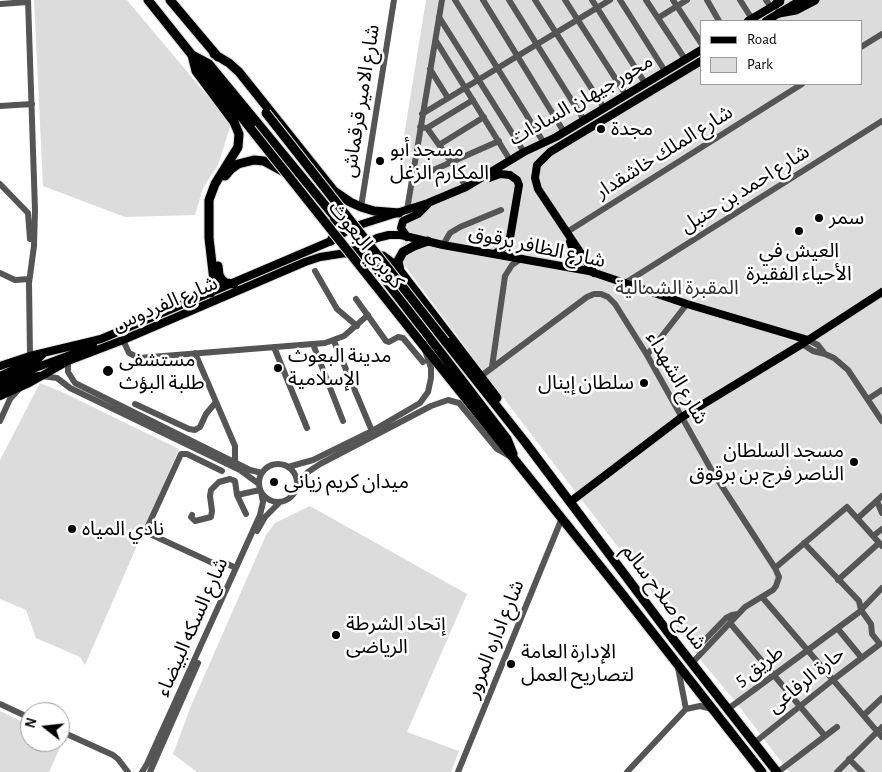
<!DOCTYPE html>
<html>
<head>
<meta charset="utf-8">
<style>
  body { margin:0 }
  #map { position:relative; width:882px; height:772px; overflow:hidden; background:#fff; font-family:"Alegreya Sans",sans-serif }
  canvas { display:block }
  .legend { position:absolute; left:700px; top:20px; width:162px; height:65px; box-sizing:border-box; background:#fff; border:1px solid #999; margin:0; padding:6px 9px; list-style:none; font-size:15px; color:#000 }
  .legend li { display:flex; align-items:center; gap:10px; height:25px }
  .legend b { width:25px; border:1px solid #999 }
  .north { position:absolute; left:20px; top:702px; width:50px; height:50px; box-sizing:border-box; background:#fff; border:1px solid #999; border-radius:50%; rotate:286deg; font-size:14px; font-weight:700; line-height:20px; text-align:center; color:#000 }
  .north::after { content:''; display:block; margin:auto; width:18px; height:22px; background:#000; clip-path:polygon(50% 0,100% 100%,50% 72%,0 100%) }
</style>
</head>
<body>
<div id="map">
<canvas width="882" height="772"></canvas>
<ul class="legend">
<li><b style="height:6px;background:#000"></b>Road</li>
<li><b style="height:14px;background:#dcdcdc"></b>Park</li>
</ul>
<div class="north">N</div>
</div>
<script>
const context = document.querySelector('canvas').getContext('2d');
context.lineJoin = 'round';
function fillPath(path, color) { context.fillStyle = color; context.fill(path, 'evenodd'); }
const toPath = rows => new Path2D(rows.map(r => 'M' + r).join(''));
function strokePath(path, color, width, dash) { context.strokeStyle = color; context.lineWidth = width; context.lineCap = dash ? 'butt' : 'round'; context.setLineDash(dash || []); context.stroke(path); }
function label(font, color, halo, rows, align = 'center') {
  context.font = font + ' "Alegreya Sans","Noto Sans Arabic",sans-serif'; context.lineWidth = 5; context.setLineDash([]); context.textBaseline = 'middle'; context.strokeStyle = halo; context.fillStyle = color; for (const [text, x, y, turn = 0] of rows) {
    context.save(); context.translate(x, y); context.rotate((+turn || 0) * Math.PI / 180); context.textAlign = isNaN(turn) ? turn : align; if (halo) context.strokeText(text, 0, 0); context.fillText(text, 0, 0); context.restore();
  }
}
const green = toPath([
  [34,0,127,0,231,124,218,165,203,188,195,215,125,217,43,186],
  [426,0,882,0,882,772,789,772,735,701,703,663,637,572,492,383,397,255,398,249,403,245,411,176,398,173],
  [701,21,861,21,861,84,701,84],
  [40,383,62,392,179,449,85,665,80,657,36,638,26,610,0,599,0,460],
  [310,506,467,594,407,732,459,751,451,772,197,772,173,754,191,706,266,535,275,523],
  [0,711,30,725,30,742,60,742,60,740,63,741,49,772,0,772]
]);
const minor = toPath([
  [28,0,35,210,34,246,29,283,30,356],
  [455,0,544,143],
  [483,0,564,132],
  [509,0,584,120],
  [535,0,604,108],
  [565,0,626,95],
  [592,0,645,83],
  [620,0,665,71],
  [646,0,685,59],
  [673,0,701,43],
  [707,0,719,21],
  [740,0,752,19],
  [766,0,771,7],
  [0,4,28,2],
  [439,17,524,152],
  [658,18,687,0],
  [436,41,510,160],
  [861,47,882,34],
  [430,69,448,98],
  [0,106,32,104],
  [422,114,610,0],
  [420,127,427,128,452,163,466,187],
  [427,128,473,100],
  [439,145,484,117],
  [411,180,499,141],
  [0,184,28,213,30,239],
  [361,207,394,0],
  [407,210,442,0],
  [567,232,802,84],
  [443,245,450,233,460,227,501,210],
  [315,271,337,309,357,326],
  [0,273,15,280,29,279],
  [625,283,882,121],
  [356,299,386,341,389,342,398,337,403,338,423,362],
  [123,340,129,353,139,358,325,343,344,336,368,315],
  [808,340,818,345,825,354],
  [334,341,372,431],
  [313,344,343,421],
  [802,344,813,351,825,354,834,358,848,370,882,421],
  [274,347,307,428],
  [195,353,235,446,235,461],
  [647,355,687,304],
  [68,361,68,372,75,383,250,470,262,473],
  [492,367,505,276,512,265,522,258],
  [42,376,57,378,70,388,240,470,259,484],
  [481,376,587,297,594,294,601,294,608,297,615,304,647,355,712,471,775,568,779,577,776,586,773,590,745,607,692,663],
  [868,399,882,390],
  [135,404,189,429,195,430,200,427,206,414,216,402],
  [0,421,10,399,20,388],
  '259 483a19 19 0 1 1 38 0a19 19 0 1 1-38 0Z',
  [288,467,313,460,372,431,420,403,428,392,431,378,431,368,425,350],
  [222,471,187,454,181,454,148,526,148,530,152,535,215,564,223,562,236,568],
  [296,486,308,472,320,464,431,406,448,400,459,403,497,449,511,457],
  [237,495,260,490],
  [877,501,882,513],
  [192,515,191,517,195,521,211,517,212,511,210,496,211,490,219,482,230,479,235,481,237,495,246,514],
  [858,518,882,496],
  [257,531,265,517,280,502],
  [873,536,882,529],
  [804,543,859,601,861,610,871,624,872,634,880,644],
  [775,568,847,507,882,546],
  [838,580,879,543],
  [762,597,882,737],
  [730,623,825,736],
  [838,629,861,657],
  [697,648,726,618,732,615,738,614],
  [678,668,686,709],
  [0,704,30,718],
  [728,709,858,613,882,588],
  [864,715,882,698],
  [60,731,113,755,118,759,128,772],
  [754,743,834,679,880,644],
  [849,759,862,772],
  [142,772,147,764,260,515,263,502,261,492],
  [150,772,198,663],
  [458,772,562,518],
  [627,772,686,709,700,706,712,709],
  [778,772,837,727],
  [837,772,882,727]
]);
const major = toPath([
  [748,21,780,2],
  [766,21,801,0],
  [489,178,500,174,510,175,517,180,519,185,510,238,505,247,494,254],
  [407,237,401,228,403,221,418,214,427,205],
  [564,266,569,262,572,256,573,250,570,242],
  [594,273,538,189,535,178,537,165,550,152,701,61],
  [0,366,30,356,101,339,331,241,353,227,428,203,466,187,524,152,556,137,701,50],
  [0,376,38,359,43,354],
  [0,381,81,351,93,344],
  [0,389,30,377,39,376],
  [0,396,29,383,68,361,123,340,305,262,320,257,346,253,377,238,389,235,401,235,443,245,589,271,687,304,808,340],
  [570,502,682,417,802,344,882,292]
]);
const highway = toPath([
  [148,0,251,129],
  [170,0,218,57],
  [776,4,780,0],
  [779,13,796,10,815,0],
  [214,54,229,63,239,72,334,191,350,202,361,207,374,211,399,213],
  [192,55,196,71,234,122,239,134,238,147,215,184,209,200,209,238,214,281,211,293],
  [192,55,209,64,334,216,337,229,331,241],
  [225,176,231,169,238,164,254,160,264,161,284,172],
  [428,241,414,246,403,252,398,261,400,271,497,398],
  [346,253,363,256,373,264,507,439,513,454],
  [374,260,379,256,383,256,399,268],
  [218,266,219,275,222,280,226,283,234,284],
  [445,341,525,442,673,639,777,772],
  [422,344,620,591,762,772]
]);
const highwayBridge = toPath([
  [266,113,445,341],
  [251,129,422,344]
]);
const markers = [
  [601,129,5,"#000"],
  [380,161,5,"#000"],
  [819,218,5,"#000"],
  [799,231,5,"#000"],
  [278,368,5,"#000"],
  [108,371,6,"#000"],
  [644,383,5,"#000"],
  [854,462,5,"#000"],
  [274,482,5,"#000"],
  [72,529,5,"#000"],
  [336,635,5,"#000"],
  [511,664,5,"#000"]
];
const streetNames = [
  ["محور جيهان السادات",581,100,-30],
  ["شارع الامير قرقماش",361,101,-81],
  ["شارع الملك خاشقدار",664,152,-32],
  ["شارع احمد بن حنبل",745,189,-32],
  ["كوبري البعوث",366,245,51],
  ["شارع الظافر برقوق",537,247,12],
  ["شارع الفردوس",165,304,-23],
  ["شارع الشهداء",677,378,60],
  ["شارع صلاح سالم",664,597,53],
  ["شارع السكه البيضاء",192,627,-66],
  ["شارع اداره المرور",495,639,-68],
  ["طريق 5",759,666,-36],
  ["حارة الرفاعى",806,680,-39]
];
const poiNames = [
  ["مجدة",611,129],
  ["مسجد أبو",390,150],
  ["المكارم الزغل",390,173],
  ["سمر",829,218],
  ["العيش في",799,251,"center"],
  ["الأحياء الفقيرة",799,274,"center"],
  ["مدينة البعوث",288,356],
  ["الإسلامية",288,379],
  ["مستشفى",119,360],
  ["طلبة البؤث",119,383],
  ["سلطان إينال",634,383,"right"],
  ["مسجد السلطان",844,451,"right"],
  ["الناصر فرج بن برقوق",844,474,"right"],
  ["ميدان كريم زيانى",284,482],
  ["نادي المياه",82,529],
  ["إتحاد الشرطة",346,624],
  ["الرياضى",346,647],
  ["الإدارة العامة",521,652],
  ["لتصاريح العمل",521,675]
];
const parkNames = [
  ["المقبرة الشمالية",677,288]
];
fillPath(green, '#dcdcdc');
strokePath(major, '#dbdbdb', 10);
strokePath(highway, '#dbdbdb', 11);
strokePath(minor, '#555', 6);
strokePath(major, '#000', 8);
strokePath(highway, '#000', 9);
strokePath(highwayBridge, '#dbdbdb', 11, []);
strokePath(highwayBridge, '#000', 9);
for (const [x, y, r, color] of markers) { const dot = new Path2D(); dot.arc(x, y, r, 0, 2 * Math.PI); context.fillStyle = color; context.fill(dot); strokePath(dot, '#fff', 2); }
label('20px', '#000', '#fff', streetNames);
label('20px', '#000', '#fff', poiNames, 'left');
label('20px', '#333', '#fff', parkNames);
</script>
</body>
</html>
